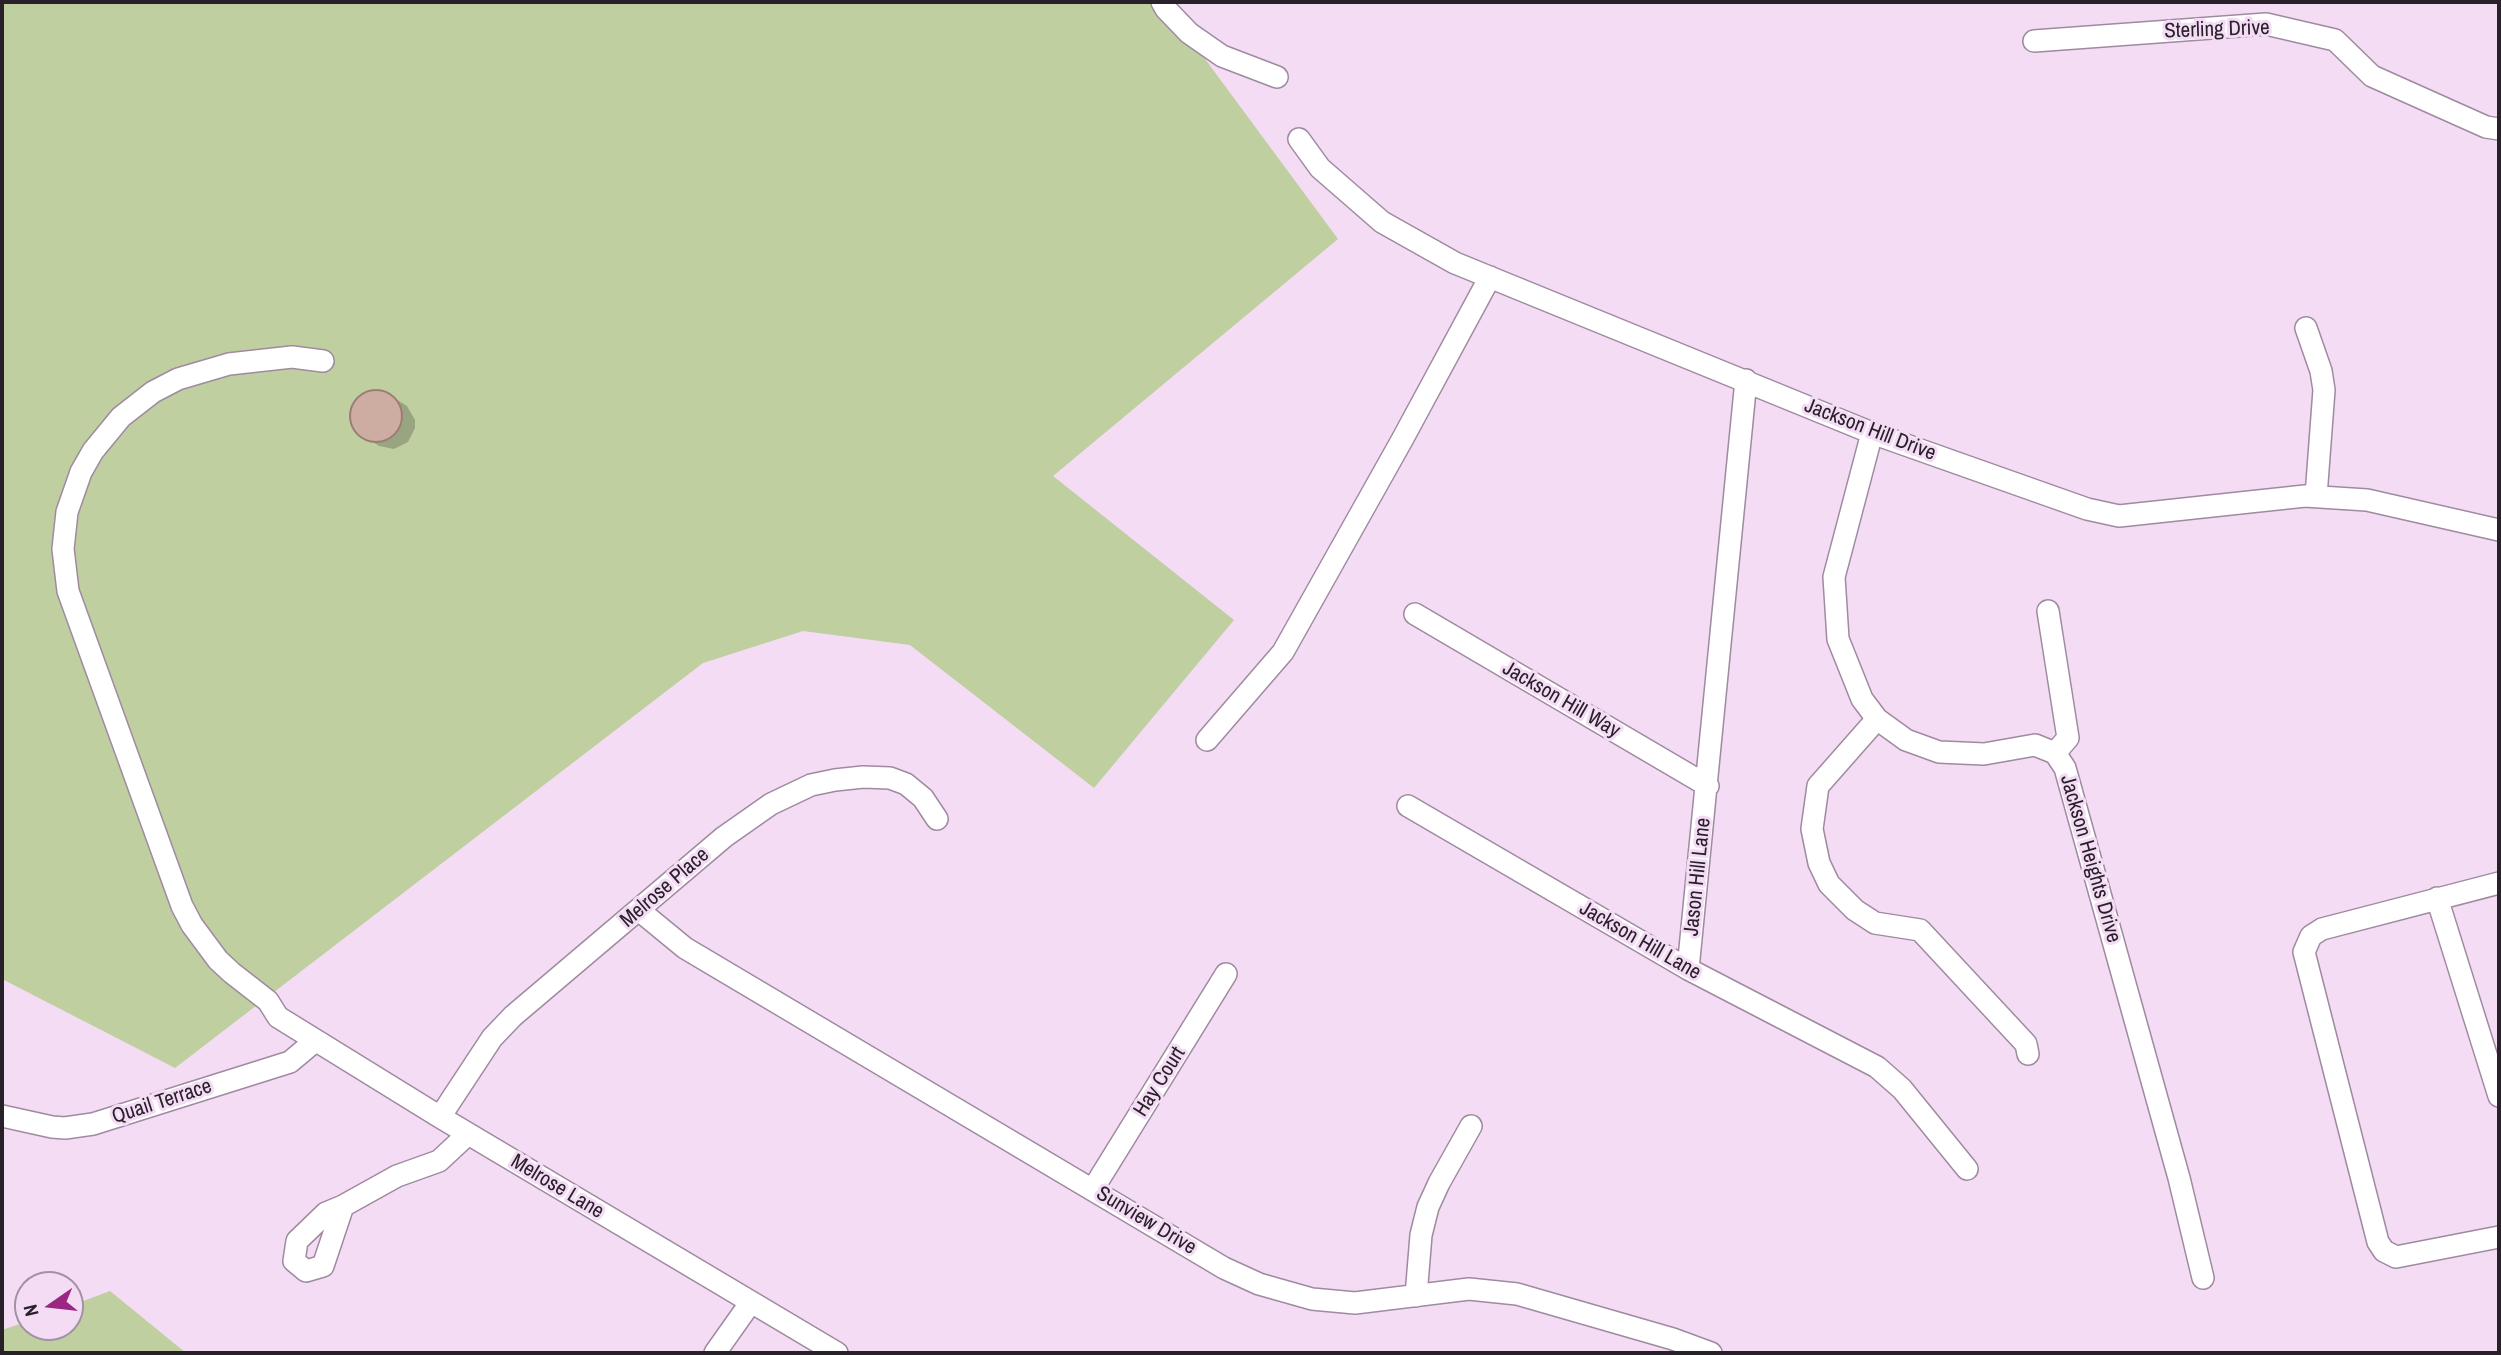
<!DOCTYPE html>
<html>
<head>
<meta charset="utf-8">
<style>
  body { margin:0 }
  #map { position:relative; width:2501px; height:1355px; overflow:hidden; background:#f4dcf5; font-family:"Archivo Narrow",sans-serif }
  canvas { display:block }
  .frame { position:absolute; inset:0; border:4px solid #29212a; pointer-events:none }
  .north { position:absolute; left:14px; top:1271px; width:70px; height:70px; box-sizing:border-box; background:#f4dcf5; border:2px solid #a391a4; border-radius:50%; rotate:256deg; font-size:19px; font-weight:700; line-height:28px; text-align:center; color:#29212a }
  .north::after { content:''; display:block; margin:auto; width:24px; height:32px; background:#9b2783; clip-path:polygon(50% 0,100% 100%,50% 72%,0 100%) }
</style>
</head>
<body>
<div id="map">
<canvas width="2501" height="1355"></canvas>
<div class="frame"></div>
<div class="north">N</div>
</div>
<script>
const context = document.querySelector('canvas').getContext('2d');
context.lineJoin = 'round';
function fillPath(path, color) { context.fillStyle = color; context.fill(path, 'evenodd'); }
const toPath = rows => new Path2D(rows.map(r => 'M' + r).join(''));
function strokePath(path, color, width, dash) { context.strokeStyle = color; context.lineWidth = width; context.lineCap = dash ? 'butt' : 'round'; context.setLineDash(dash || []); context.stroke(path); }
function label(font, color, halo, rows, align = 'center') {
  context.font = font + ' "Archivo Narrow",sans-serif'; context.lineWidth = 6; context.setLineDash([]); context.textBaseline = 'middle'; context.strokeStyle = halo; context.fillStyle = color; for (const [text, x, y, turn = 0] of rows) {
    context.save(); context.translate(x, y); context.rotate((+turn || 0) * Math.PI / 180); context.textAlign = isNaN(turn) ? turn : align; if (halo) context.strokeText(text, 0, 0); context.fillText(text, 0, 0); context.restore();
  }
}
const green = toPath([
  [2,2,1163,2,1338,239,1053,476,1234,620,1094,788,910,645,803,631,703,663,175,1068,2,979],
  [110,1291,186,1353,2,1353,2,1330,28,1321,28,1327,70,1327,70,1306]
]);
const shadow = toPath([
  [369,392,386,393,407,406,415,420,415,428,408,442,394,449,379,446,359,433,352,419,356,402]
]);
const building = toPath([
  '350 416a26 26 0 1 1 52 0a26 26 0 1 1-52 0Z'
]);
const minor = toPath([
  [1162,2,1166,9,1189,33,1222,56,1277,77],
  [2034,41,2266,24,2335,40,2372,76,2486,127,2499,129],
  [1299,139,1320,168,1382,222,1455,263,1872,433,2087,509,2119,516,2305,496,2367,500,2499,530],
  [2306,328,2321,371,2324,390,2316,496],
  [323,361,292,357,229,364,178,379,153,392,121,417,93,451,81,472,67,512,63,549,68,591,182,906,192,925,218,960,232,973,268,1001,278,1017,440,1117,837,1353],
  [1872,433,1834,577,1838,639,1862,699,1877,719,1906,740,1939,752,1984,754,2035,745,2055,753,2065,768,2179,1178,2203,1278],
  [2048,611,2068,738,2055,753],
  [1415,614,1708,786],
  [1877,719,1818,786,1812,829,1819,863,1829,884,1855,910,1875,923,1920,930,2026,1044,2028,1054],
  [1207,740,1283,652,1402,440,1490,277],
  [1408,806,1688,969,1877,1067,1902,1089,1967,1169],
  [2499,883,2322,929,2311,936,2304,952,2378,1242,2384,1251,2396,1257,2499,1237],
  [2437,898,2499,1096],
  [640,911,685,948,1224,1268,1259,1284,1312,1299,1355,1303,1469,1289,1517,1294,1673,1339,1711,1353],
  [1688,969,1746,380],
  [2,1116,52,1127,65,1128,93,1124,290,1062,315,1041],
  [440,1117,492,1038,513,1016,724,837,771,804,811,785,835,780,863,777,890,778,906,784,923,798,937,819],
  [1093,1189,1226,974],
  [343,1206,323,1266,306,1271,294,1261,297,1241,326,1213,343,1206,397,1176,439,1161,468,1134],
  [1416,1296,1421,1235,1428,1207,1439,1183,1471,1126],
  [715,1353,751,1302]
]);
const streetNames = [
  ["Sterling Drive",2217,30,-2],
  ["Jackson Hill Drive",1870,430,21],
  ["Jackson Hill Way",1561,700,30],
  ["Jackson Heights Drive",2090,859,74],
  ["Jason Hill Lane",1698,877,-84],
  ["Melrose Place",665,888,-41],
  ["Jackson Hill Lane",1640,941,30],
  ["Hay Court",1160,1082,-58],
  ["Quail Terrace",162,1102,-18],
  ["Melrose Lane",557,1187,31],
  ["Sunview Drive",1146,1221,31]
];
fillPath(green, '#bfcfa0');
fillPath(shadow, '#0003');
fillPath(building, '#cdaca2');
strokePath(building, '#9b7d73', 2);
strokePath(minor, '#9f8aa0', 24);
strokePath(minor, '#fff', 21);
label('21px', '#29212a', '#f4dcf5', streetNames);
</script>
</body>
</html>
